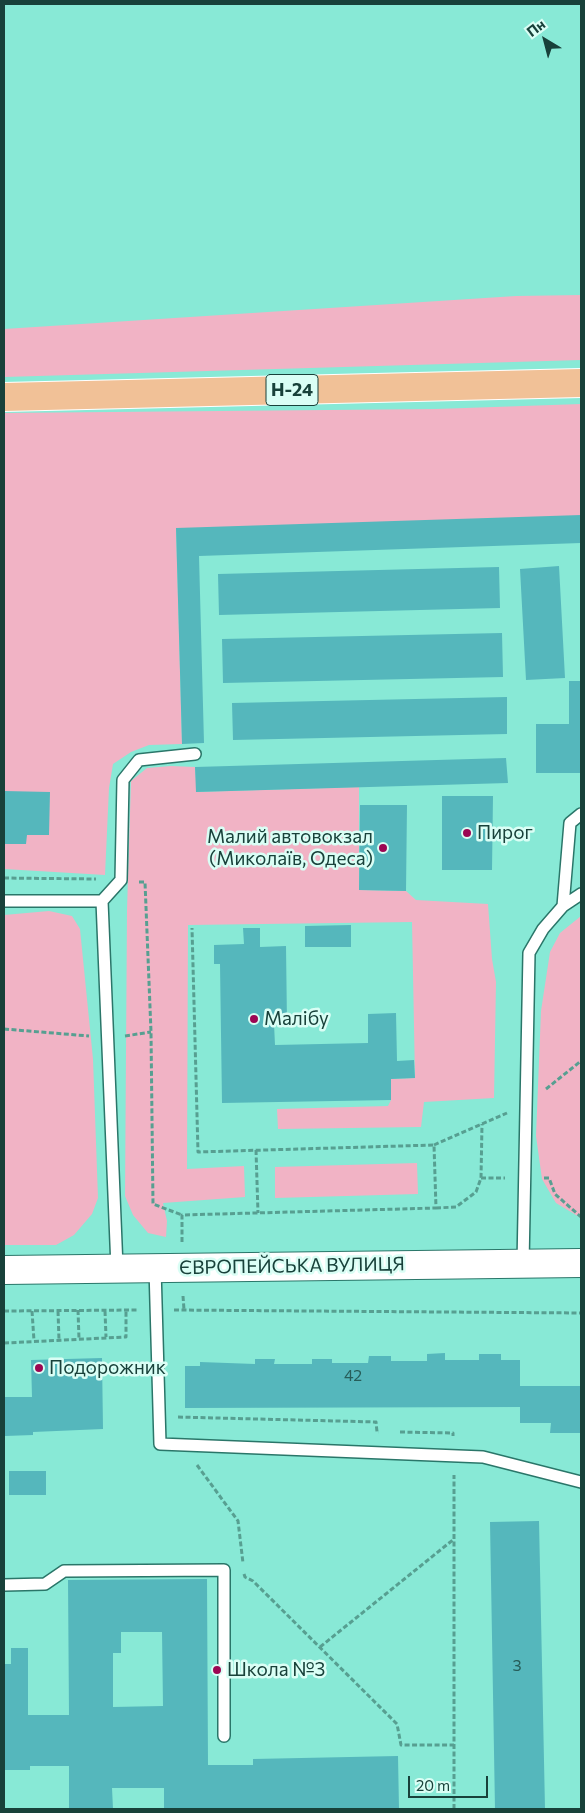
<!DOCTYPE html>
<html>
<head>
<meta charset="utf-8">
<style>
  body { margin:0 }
  #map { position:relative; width:585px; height:1813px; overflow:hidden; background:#88e9d6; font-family:Commissioner,sans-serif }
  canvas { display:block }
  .frame { position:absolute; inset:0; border:5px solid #18413a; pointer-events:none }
  .north { position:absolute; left:520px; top:15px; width:50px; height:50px; -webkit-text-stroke:4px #dafef5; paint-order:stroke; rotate:323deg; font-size:14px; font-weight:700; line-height:20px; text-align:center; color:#18413a }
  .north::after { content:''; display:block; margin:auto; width:18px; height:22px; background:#18413a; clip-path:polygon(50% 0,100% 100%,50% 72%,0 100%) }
  .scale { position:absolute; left:408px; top:1776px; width:80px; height:22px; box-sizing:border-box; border:2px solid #18413a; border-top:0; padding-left:6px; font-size:15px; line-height:18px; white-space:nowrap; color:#18413a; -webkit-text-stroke:4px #dafef5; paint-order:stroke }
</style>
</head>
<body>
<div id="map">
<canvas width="585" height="1813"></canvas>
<div class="frame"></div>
<div class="north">Пн</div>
<div class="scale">20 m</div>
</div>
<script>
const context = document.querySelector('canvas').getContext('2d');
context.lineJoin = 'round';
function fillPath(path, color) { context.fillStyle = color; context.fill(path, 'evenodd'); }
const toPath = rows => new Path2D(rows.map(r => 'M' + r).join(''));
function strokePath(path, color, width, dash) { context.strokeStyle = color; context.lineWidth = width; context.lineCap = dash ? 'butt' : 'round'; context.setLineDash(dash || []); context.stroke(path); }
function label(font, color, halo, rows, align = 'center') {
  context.font = font + ' Commissioner,sans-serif'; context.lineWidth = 5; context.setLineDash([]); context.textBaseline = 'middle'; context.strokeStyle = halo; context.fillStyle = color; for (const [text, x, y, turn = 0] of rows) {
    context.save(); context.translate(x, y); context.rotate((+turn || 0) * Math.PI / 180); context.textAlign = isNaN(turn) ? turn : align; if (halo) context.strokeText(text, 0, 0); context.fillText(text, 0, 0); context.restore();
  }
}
const green = toPath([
  [581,295,581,360,4,377,4,329,516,296],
  [581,404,581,531,414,527,256,536,176,528,182,744,149,745,131,752,113,764,109,788,105,875,4,869,4,413,436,409],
  [171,766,195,767,197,792,359,787,359,890,406,891,416,900,488,904,492,959,496,982,494,1098,424,1102,421,1127,278,1129,277,1109,388,1106,391,1100,391,1079,415,1078,412,922,188,925,187,1169,244,1166,245,1197,163,1203,167,1221,166,1237,148,1233,133,1215,125,1196,127,910,131,781,147,768],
  [49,911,72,916,80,929,93,1059,98,1198,92,1214,74,1235,56,1245,4,1245,4,915],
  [581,916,581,1218,556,1203,542,1179,536,1136,541,1011,550,952,560,933],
  [417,1163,418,1194,275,1198,275,1167]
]);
const building = toPath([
  [581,515,581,543,199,556,204,743,182,744,176,528],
  [559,566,565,678,526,680,520,569],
  [499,567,500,608,219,615,218,574],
  [502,633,503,677,223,683,222,639],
  [569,681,581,681,581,773,536,773,536,724,569,724],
  [507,697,507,734,233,740,232,703],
  [506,758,508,783,196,792,195,767],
  [4,791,50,792,49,835,27,835,26,844,4,844],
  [442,796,493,796,492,870,442,870],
  [360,805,407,805,406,891,359,890],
  [351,925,351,947,305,947,305,926],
  [243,928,260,928,260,947,286,946,287,1024,274,1024,275,1045,368,1043,368,1014,396,1013,397,1061,414,1060,415,1078,391,1079,391,1100,222,1103,220,964,214,964,214,945,244,944],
  [445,1353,445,1360,479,1360,479,1354,501,1354,501,1360,520,1360,520,1386,581,1386,581,1433,550,1433,551,1423,520,1423,520,1407,185,1408,185,1366,200,1366,200,1362,255,1364,255,1359,275,1359,274,1364,312,1364,312,1359,332,1359,332,1363,368,1363,369,1356,391,1356,391,1361,427,1361,427,1354],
  [102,1358,103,1429,33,1432,33,1435,5,1436,4,1397,32,1397,31,1360],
  [9,1471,46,1471,46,1495,9,1495],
  [539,1521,545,1809,495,1809,490,1522],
  [207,1579,208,1765,253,1765,253,1759,398,1756,399,1809,164,1809,164,1788,112,1788,113,1809,69,1809,69,1766,30,1766,30,1770,4,1770,4,1664,11,1664,11,1648,28,1648,28,1715,69,1715,68,1580],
  [121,1632,162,1632,163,1706,113,1707,113,1653,121,1653]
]);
const path = toPath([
  [4,878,96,879],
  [139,882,145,882,151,1032,153,1204,182,1215],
  [4,1029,89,1036],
  [125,1036,151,1032],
  [546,1089,581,1061],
  [434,1145,507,1113],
  [256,1150,258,1213],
  [481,1178,505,1178],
  [544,1178,549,1178,555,1194,581,1217],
  [436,1208,456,1207,476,1192,481,1178,482,1124],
  [182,1242,182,1215,436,1208,434,1145,198,1152,192,928],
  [183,1296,184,1310],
  [78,1310,79,1339],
  [174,1310,581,1313],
  [4,1311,138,1310],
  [32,1311,34,1341],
  [58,1311,59,1340],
  [105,1311,106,1337],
  [4,1343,126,1337,126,1310],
  [178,1417,376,1422,377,1432,379,1432],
  [400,1432,453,1433,453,1436],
  [197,1465,238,1521,243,1563],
  [244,1574,245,1577,253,1581,397,1724,401,1745,454,1745],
  [320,1647,454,1539],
  [454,1809,454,1475]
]);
const service = toPath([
  [4,901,102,901,117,1268],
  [102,901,121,880,123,780,139,760,195,754],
  [563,906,570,823,581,814],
  [523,1264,529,953,543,929,563,906,581,894],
  [155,1268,160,1444,483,1457,581,1482],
  [4,1585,45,1584,64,1571,224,1570,224,1736]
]);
const tertiary = toPath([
  [4,1270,581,1263]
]);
const primary = toPath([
  [4,397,581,383]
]);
const markers = [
  [467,833,5,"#9c0653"],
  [383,848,5,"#9c0653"],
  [254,1019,5,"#9c0653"],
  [39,1368,5,"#9c0653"],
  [217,1670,5,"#9c0653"]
];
const numberNames = [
  ["42",353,1376],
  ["3",517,1666]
];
const shields = [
  [292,390,52]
];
const shieldNames = [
  ["Н-24",292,390]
];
const poiNames = [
  ["Пирог",477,833],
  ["Малий автовокзал",373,837,"right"],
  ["(Миколаїв, Одеса)",373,859,"right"],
  ["Малібу",264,1019],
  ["Подорожник",49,1368],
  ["Школа №3",227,1670]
];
const streetNames = [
  ["ЄВРОПЕЙСЬКА ВУЛИЦЯ",292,1266,-1]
];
fillPath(green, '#f1b3c5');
fillPath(building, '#55b7bc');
strokePath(service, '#2a7669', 14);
strokePath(tertiary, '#2a7669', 30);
strokePath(primary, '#fff', 30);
strokePath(path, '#579f91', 3, [5, 2.5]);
strokePath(service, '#fff', 11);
strokePath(tertiary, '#fff', 28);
strokePath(primary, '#f1c197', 28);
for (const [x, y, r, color] of markers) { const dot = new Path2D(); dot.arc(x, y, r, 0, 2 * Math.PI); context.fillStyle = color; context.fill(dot); strokePath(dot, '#dafef5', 2); }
label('16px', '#275e5a', null, numberNames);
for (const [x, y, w] of shields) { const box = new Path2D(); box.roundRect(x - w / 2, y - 15.5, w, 31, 4); context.fillStyle = '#dafef5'; context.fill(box); strokePath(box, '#18413a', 1); }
label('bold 18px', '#18413a', null, shieldNames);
label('19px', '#18413a', '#dafef5', poiNames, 'left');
label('19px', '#18413a', '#dafef5', streetNames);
</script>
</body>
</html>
